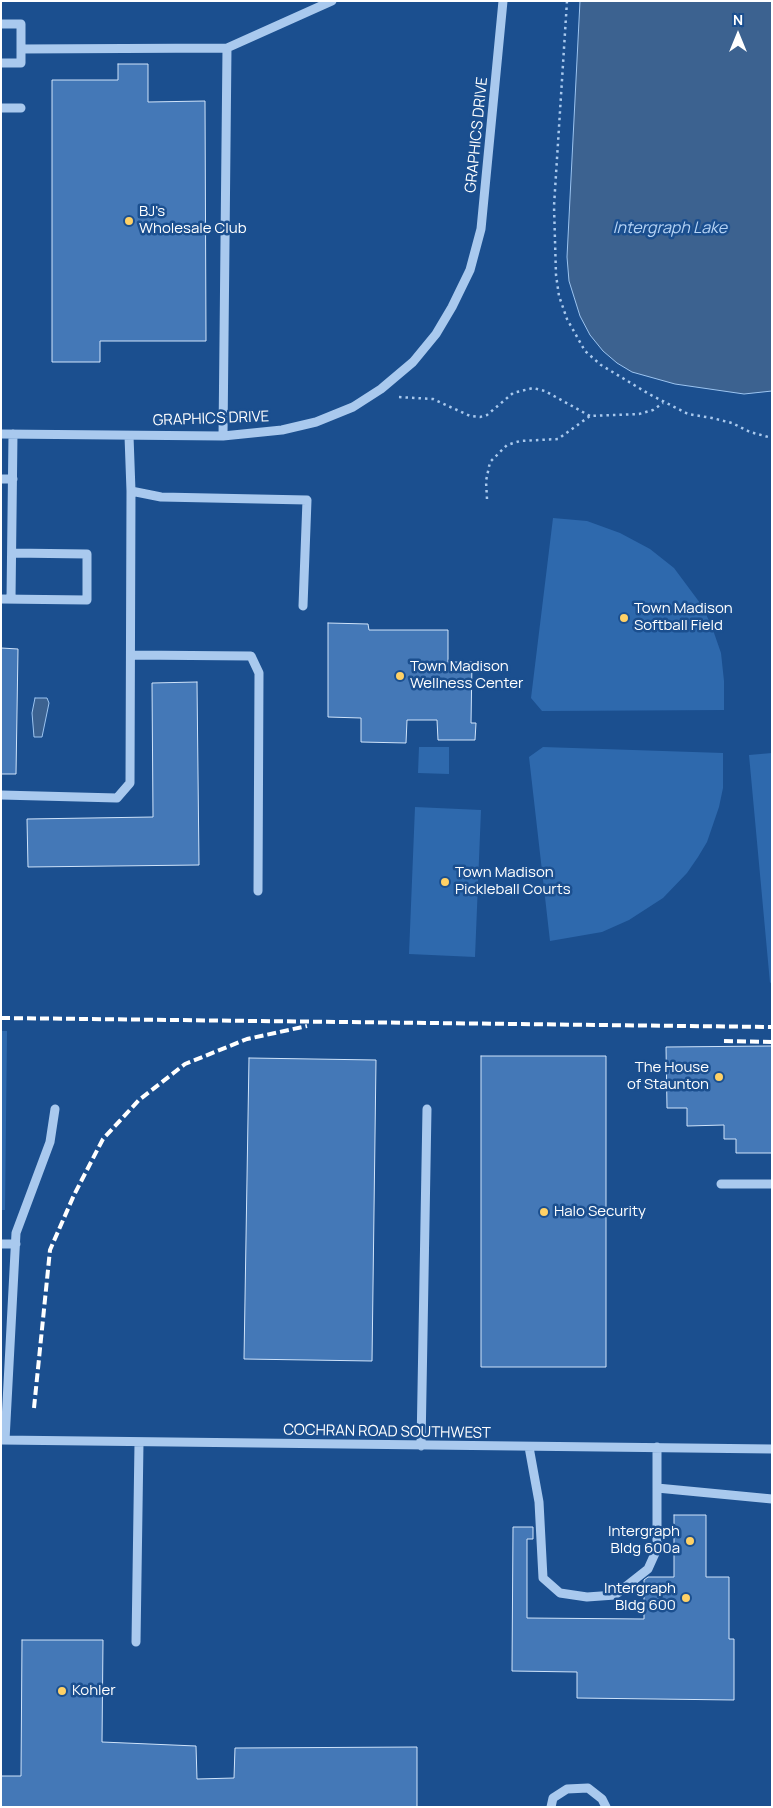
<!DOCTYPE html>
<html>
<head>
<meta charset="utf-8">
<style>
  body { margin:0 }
  #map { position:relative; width:773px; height:1808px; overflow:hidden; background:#1b4f8f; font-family:Manrope,sans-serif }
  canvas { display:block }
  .frame { position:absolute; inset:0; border:2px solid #fff; pointer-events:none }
  .north { position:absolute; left:713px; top:10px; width:50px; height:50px; -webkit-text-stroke:4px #1b4f8f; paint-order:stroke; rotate:0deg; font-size:14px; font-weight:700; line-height:20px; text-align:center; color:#fff }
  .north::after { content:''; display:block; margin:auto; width:18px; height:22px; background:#fff; clip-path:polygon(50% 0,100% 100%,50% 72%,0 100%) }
</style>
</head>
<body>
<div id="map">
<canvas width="773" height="1808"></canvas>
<div class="frame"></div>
<div class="north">N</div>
</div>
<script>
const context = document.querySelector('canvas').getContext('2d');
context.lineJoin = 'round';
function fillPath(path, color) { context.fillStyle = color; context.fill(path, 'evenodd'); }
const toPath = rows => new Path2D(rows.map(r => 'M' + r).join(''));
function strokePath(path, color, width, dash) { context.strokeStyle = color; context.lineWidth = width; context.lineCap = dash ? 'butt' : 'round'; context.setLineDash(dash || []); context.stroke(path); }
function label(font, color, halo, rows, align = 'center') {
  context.font = font + ' Manrope,sans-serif'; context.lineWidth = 5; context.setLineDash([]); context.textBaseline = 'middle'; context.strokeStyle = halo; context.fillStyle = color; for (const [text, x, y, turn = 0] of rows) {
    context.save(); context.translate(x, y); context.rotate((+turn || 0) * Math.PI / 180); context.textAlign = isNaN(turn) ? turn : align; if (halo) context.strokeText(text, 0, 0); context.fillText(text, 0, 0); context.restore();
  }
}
const green = toPath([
  [553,518,587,521,620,533,650,549,674,568,703,607,713,630,721,653,724,681,724,710,542,711,531,698],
  [419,747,449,747,449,774,418,773],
  [543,747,723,753,723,788,719,807,707,842,698,857,687,873,663,898,629,920,602,932,550,941,529,757],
  [772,753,772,982,770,983,749,755],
  [415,807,481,810,475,957,409,954],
  [1,1031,7,1031,5,1210,1,1210]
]);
const water = toPath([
  [580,1,772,1,772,391,744,394,675,384,632,372,617,363,603,351,590,335,580,316,569,281,567,257,580,1],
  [35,698,47,698,49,703,42,737,34,737,32,713,35,698]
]);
const building = toPath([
  [118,64,148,64,148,102,205,101,206,341,100,341,100,362,52,362,52,80,118,80,118,64],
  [328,623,368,624,369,630,448,630,448,662,472,662,471,723,476,723,475,740,438,740,437,720,407,720,406,743,361,742,361,718,328,717,328,623],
  [1,648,18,649,16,774,1,774,1,648],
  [197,682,199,865,28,867,27,819,153,817,152,683,197,682],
  [772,1046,772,1153,736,1153,736,1139,724,1139,724,1125,687,1126,687,1108,667,1108,666,1047,772,1046],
  [481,1056,606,1056,606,1367,481,1367,481,1056],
  [249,1058,376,1060,372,1361,244,1359,249,1058],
  [674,1515,706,1515,706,1577,729,1577,729,1639,734,1639,734,1700,577,1698,577,1672,512,1671,513,1527,533,1527,533,1539,527,1539,527,1618,644,1619,644,1580,648,1577,674,1577,674,1515],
  [22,1640,103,1640,102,1742,196,1746,197,1779,234,1778,235,1748,417,1747,417,1807,1,1807,1,1776,21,1776,22,1640]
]);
const path = toPath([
  [567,1,554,206,556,275,559,296,567,319,585,351,601,365,649,394,688,414,712,418,732,423,750,432,772,438],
  [399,397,433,399,470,416,480,417,487,415,513,393,533,388,545,391,590,416],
  [487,499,486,481,490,462,507,445,520,441,558,439,590,416,639,414,653,410,663,403]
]);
const minor = toPath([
  [1,24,21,24,21,63,1,63],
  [21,49,227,48,332,1],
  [1,108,21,108],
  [1,434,223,436,282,430,316,422,353,407,381,389,413,362,436,334,452,307,470,270,481,229,503,1],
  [129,436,131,491,161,497,307,500,303,606],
  [223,436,227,48],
  [1,479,13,479],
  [1,599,87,600,87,554,12,553],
  [11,599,13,434],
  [131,655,251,656,259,673,258,891],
  [1,795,117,798,130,783,131,491],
  [721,1184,772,1184],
  [1,1244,16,1244],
  [1,1440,772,1449],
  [5,1440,16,1233,50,1142,55,1109],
  [421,1446,427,1109],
  [529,1447,539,1502,543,1578,560,1593,587,1597,615,1595,648,1569,657,1549,657,1447],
  [657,1488,772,1499],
  [136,1642,139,1443],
  [551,1807,553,1798,567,1789,588,1788,602,1799,606,1807]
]);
const rail = toPath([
  [1,1018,772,1027],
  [724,1041,772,1042],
  [34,1408,50,1250,74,1195,103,1139,139,1100,185,1064,247,1039,307,1026]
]);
const markers = [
  [129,221,5,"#ffd166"],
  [624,618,5,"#ffd166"],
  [400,676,5,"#ffd166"],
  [445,882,5,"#ffd166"],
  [719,1077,5,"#ffd166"],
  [544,1212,5,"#ffd166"],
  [690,1541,5,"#ffd166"],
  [686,1598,5,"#ffd166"],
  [62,1691,5,"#ffd166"]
];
const streetNames = [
  ["GRAPHICS DRIVE",477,135,-84],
  ["GRAPHICS DRIVE",211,419,-2],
  ["COCHRAN ROAD SOUTHWEST",387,1432,1]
];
const poiNames = [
  ["BJ's",139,212],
  ["Wholesale Club",139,229],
  ["Town Madison",634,609],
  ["Softball Field",634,626],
  ["Town Madison",410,667],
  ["Wellness Center",410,684],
  ["Town Madison",455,873],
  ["Pickleball Courts",455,890],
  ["The House",709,1068,"right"],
  ["of Staunton",709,1085,"right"],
  ["Halo Security",554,1212],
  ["Intergraph",680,1532,"right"],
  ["Bldg 600a",680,1549,"right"],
  ["Intergraph",676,1589,"right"],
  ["Bldg 600",676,1606,"right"],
  ["Kohler",72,1691]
];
const waterNames = [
  ["Intergraph Lake",670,229]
];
fillPath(green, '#2e69ad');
fillPath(water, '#3c6290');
strokePath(water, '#9cc4f0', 1);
fillPath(building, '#4478b7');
strokePath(building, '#cfe3fa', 1);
strokePath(path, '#a9c9ee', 2.5, [2.5, 4]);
strokePath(minor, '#a9c9ee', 9);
strokePath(rail, '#fff', 4, [9, 4]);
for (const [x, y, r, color] of markers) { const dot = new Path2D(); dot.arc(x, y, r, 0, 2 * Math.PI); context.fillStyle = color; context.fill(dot); strokePath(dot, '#1b4f8f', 2); }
label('15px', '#fff', '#1b4f8f', streetNames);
label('15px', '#fff', '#1b4f8f', poiNames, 'left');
label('italic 16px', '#b5d3f5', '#1b4f8f', waterNames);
</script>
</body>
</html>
